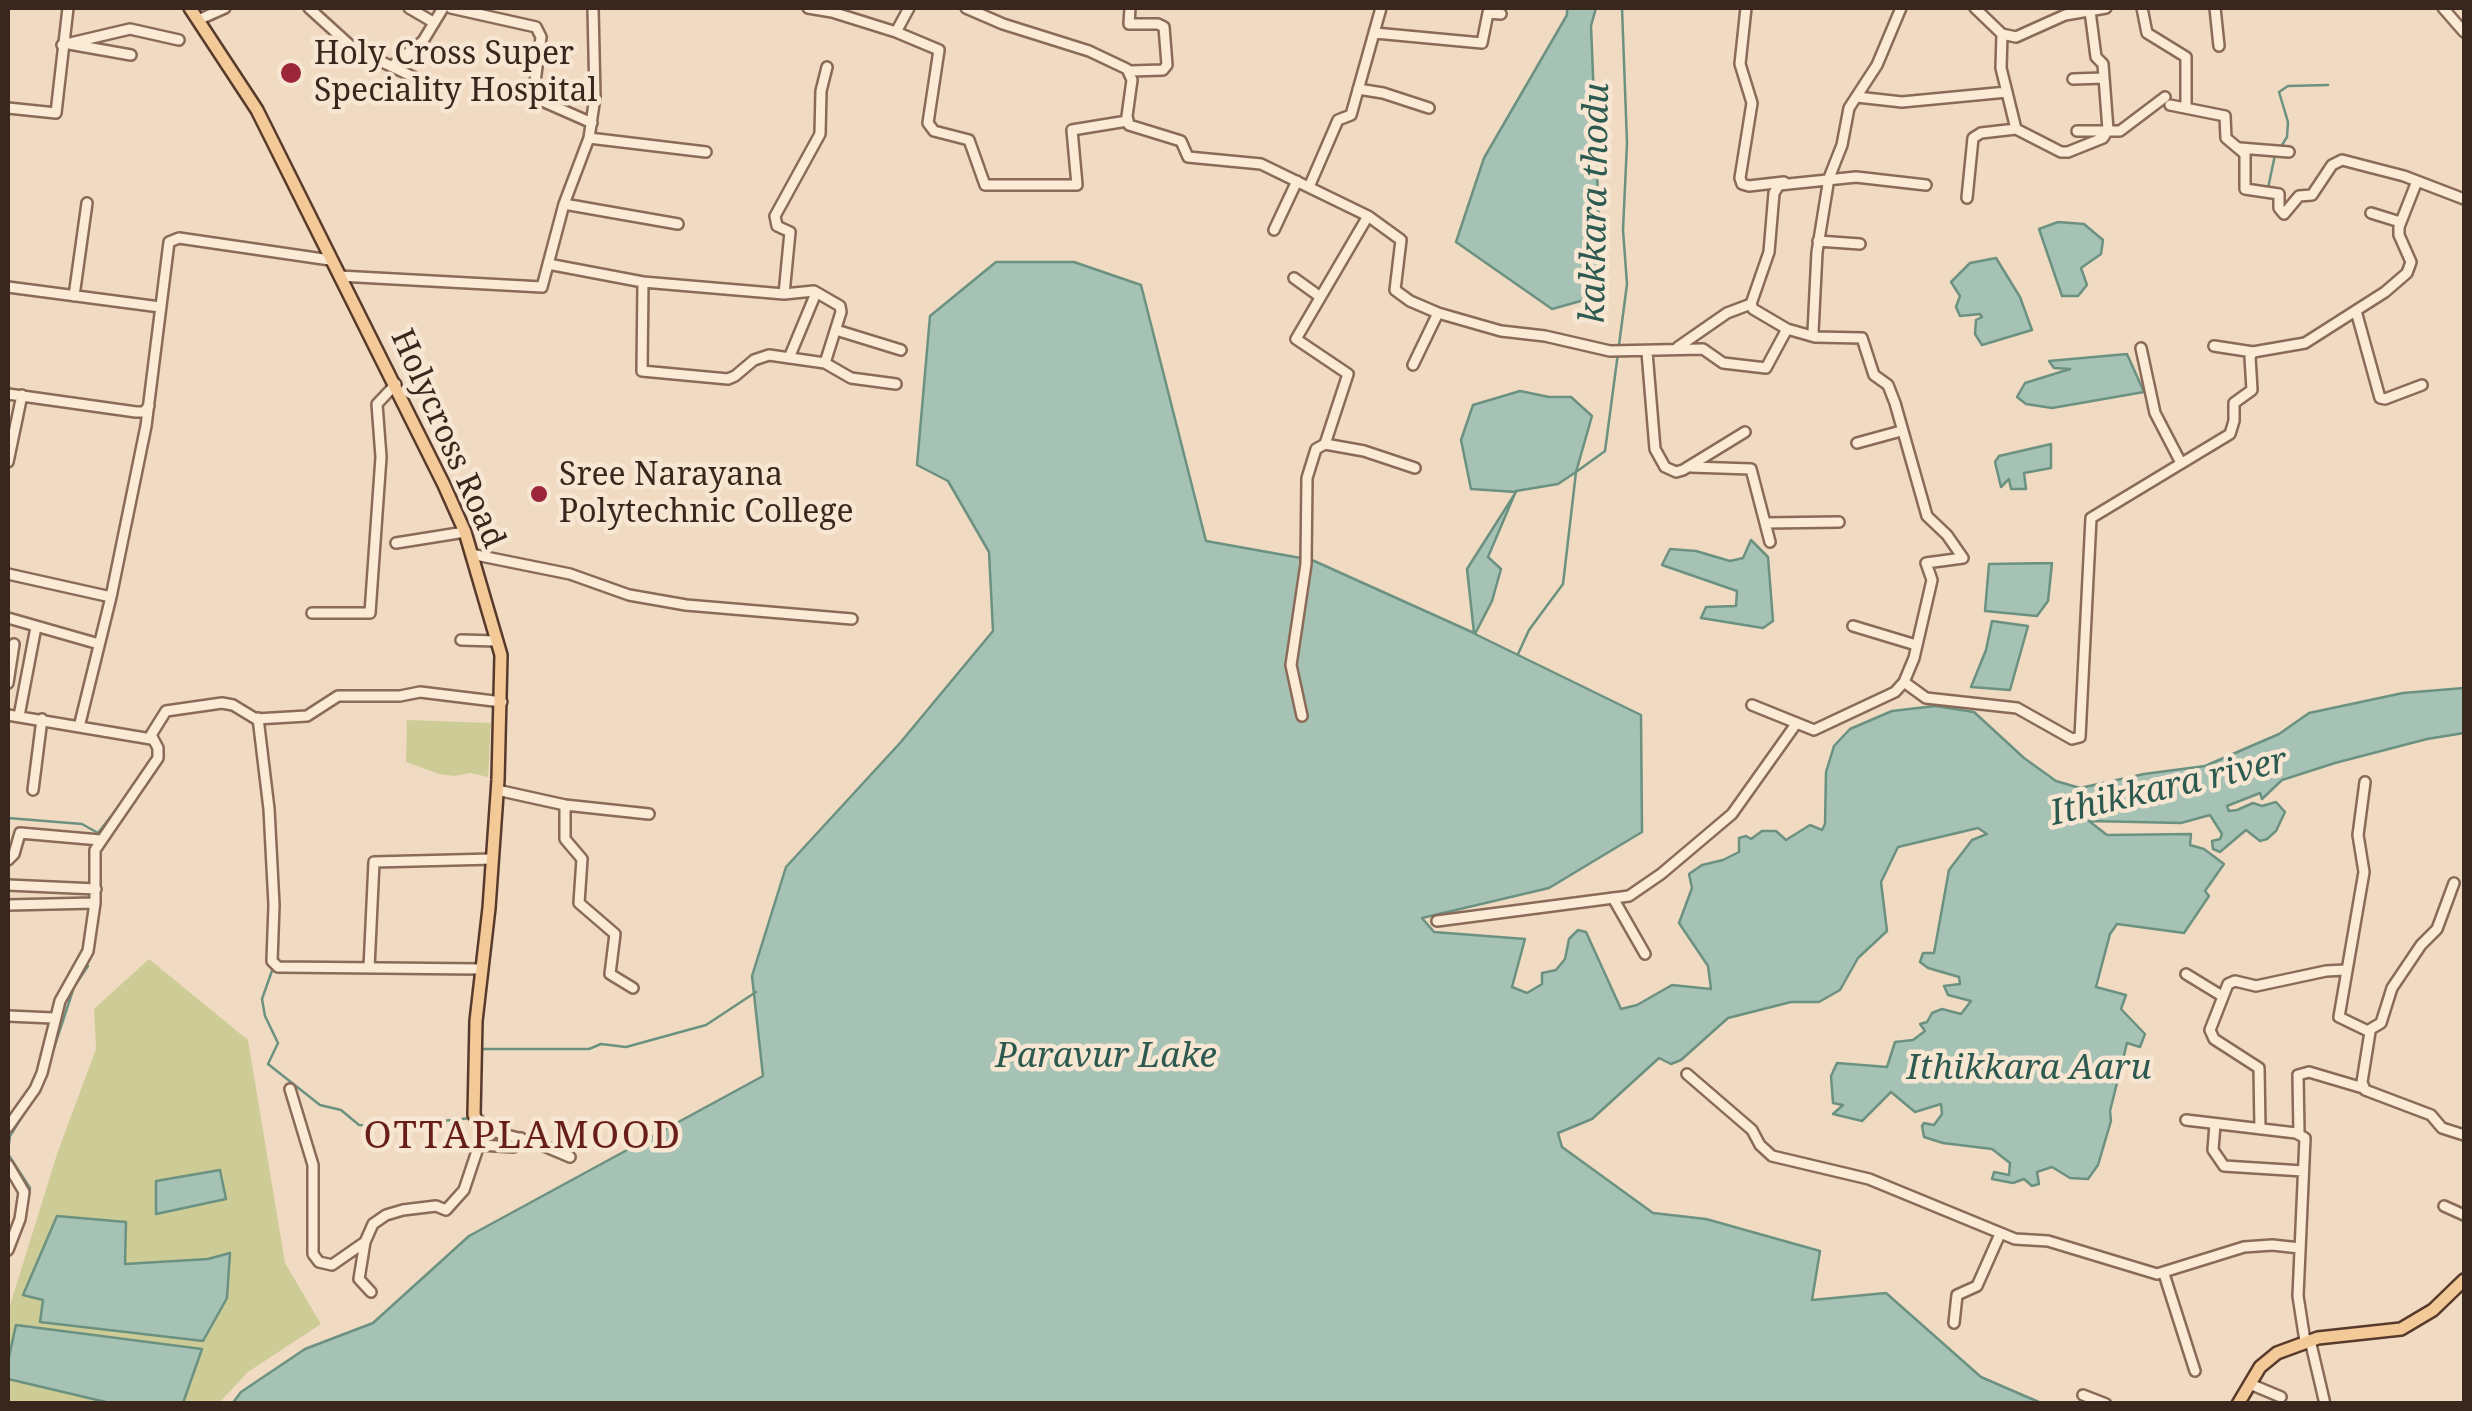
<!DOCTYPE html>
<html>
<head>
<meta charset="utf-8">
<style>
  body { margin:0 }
  #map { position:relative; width:2472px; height:1411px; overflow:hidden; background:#f0dbc2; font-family:"Noto Serif",serif }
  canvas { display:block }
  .frame { position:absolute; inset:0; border:10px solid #39271d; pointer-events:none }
</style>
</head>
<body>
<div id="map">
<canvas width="2472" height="1411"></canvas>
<div class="frame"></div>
</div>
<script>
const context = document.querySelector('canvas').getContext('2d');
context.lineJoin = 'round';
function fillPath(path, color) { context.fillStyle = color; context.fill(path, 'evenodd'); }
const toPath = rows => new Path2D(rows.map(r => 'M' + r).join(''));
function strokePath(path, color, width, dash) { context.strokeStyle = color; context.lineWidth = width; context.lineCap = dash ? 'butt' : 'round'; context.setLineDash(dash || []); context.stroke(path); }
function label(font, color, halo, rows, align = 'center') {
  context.font = font + ' "Noto Serif",serif'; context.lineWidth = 9; context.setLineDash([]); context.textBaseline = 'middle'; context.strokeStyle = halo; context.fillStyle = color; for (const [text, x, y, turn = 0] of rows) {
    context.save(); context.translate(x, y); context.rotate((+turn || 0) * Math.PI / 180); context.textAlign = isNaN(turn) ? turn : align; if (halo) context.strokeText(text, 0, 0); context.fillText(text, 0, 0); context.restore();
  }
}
const green = toPath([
  [407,720,491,723,488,777,470,773,454,776,439,774,406,762],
  [149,959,248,1040,285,1263,321,1324,248,1372,219,1403,8,1404,8,1312,57,1154,96,1049,94,1009]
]);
const water = toPath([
  [1567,8,1596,8,1591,26,1602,295,1552,309,1456,242,1484,158,1567,15,1567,8],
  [2058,222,2084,224,2103,240,2101,254,2081,268,2087,285,2078,296,2062,296,2039,229,2058,222],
  [1996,258,2020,297,2032,330,1982,345,1975,334,1976,320,1982,317,1980,314,1960,316,1956,307,1960,296,1951,282,1970,263,1996,258],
  [996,262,1074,262,1141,285,1206,541,1312,560,1474,633,1467,569,1516,492,1471,489,1461,440,1473,405,1520,391,1549,397,1571,397,1592,416,1576,472,1558,484,1516,491,1488,557,1501,569,1492,601,1475,634,1641,715,1642,832,1549,888,1422,918,1434,932,1525,939,1512,987,1527,993,1542,984,1542,973,1556,970,1565,959,1569,939,1578,930,1586,932,1621,1009,1637,1005,1672,985,1711,989,1708,966,1679,923,1692,888,1689,874,1702,865,1723,860,1739,852,1739,838,1746,836,1751,839,1762,831,1776,831,1786,840,1810,825,1822,830,1825,824,1826,772,1834,746,1850,729,1892,711,1935,706,1974,712,2024,758,2056,781,2080,788,2144,774,2205,766,2279,734,2309,713,2403,693,2464,688,2464,733,2427,739,2335,763,2282,780,2262,799,2260,793,2227,806,2229,811,2237,810,2253,803,2262,806,2276,802,2285,812,2276,831,2267,839,2260,841,2246,830,2220,852,2213,849,2212,841,2220,839,2222,834,2210,815,2181,823,2089,821,2107,835,2191,834,2190,845,2204,849,2224,864,2205,891,2209,896,2184,933,2117,924,2110,934,2096,987,2126,995,2121,1009,2145,1034,2140,1047,2127,1043,2110,1111,2111,1121,2098,1165,2088,1179,2070,1178,2052,1167,2037,1172,2039,1184,2032,1186,2024,1179,2013,1183,1992,1179,1994,1172,2009,1175,2010,1163,1992,1149,1943,1143,1924,1137,1922,1126,1924,1123,1934,1125,1942,1114,1941,1104,1915,1112,1891,1092,1862,1121,1833,1114,1843,1105,1833,1103,1831,1076,1837,1063,1887,1067,1895,1042,1913,1040,1925,1031,1920,1024,1927,1022,1932,1013,1942,1009,1961,1014,1971,1001,1948,995,1944,986,1960,984,1959,977,1928,968,1920,962,1923,953,1934,953,1949,870,1972,840,1987,834,1978,828,1898,847,1881,882,1887,931,1858,958,1840,990,1819,1002,1791,1002,1728,1018,1681,1060,1671,1064,1659,1058,1592,1119,1558,1133,1562,1147,1653,1213,1706,1219,1820,1251,1812,1300,1886,1293,1981,1377,2041,1403,232,1404,241,1392,305,1349,373,1323,469,1236,763,1076,752,976,786,867,900,743,993,631,989,552,948,481,917,465,930,316,996,262],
  [2127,354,2144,392,2052,408,2026,404,2017,397,2025,383,2070,369,2054,368,2049,361,2127,354],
  [2051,444,2051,468,2024,473,2026,489,2011,489,2009,479,2001,487,1995,462,1999,456,2051,444],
  [1751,540,1768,557,1773,621,1763,628,1701,618,1706,607,1736,606,1737,591,1662,565,1670,549,1696,551,1730,561,1743,558,1751,540],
  [2052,563,2048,601,2037,616,1985,611,1989,564,2052,563],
  [1992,621,2028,626,2010,690,1971,687,1986,650,1992,621],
  [220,1170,226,1199,156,1214,156,1181,220,1170],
  [57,1216,126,1222,125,1264,208,1259,230,1253,227,1298,203,1341,40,1322,43,1300,23,1295,57,1216],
  [16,1325,202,1349,183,1403,110,1403,8,1379,8,1361,16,1325]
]);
const stream = toPath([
  [2280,148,2287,137,2288,122,2279,92,2288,86,2328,85],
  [2268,188,2275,155],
  [1619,345,1627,284,1623,230,1627,143,1622,8],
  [1518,654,1529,630,1563,584,1576,472,1605,451,1618,353],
  [169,706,215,700],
  [147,733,156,719],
  [145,770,154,754,151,744],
  [8,818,82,824,98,833,123,801],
  [273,968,262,999,265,1016,278,1043,268,1064,320,1105,341,1110,359,1125,394,1126,471,1118],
  [479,1049,589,1049,601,1044,626,1047,706,1025,756,992],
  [50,1060,74,987,88,966],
  [8,1151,10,1136,38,1091],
  [8,1154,30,1188,25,1211]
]);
const minor = toPath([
  [309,8,353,48,428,84],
  [409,8,433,22],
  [451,8,536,27,541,37,533,97,592,123],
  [593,8,595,97,589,138,706,152],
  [808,8,832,12,896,32,909,8],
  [966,8,1003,24,1089,51,1127,69,1132,80,1127,116,1129,125,1181,141,1188,157,1261,164,1368,216,1401,240,1395,290,1410,301,1438,313,1501,331,1545,336,1610,351,1703,349,1723,363,1766,368,1787,329,1815,337],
  [1130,8,1129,24,1158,24,1164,27,1167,65,1163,70,1130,71],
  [1746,8,1740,64,1752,103,1740,178,1742,184,1749,186,1784,182],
  [1975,8,2002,34,2016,37,2065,15,2106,8],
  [2142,8,2147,33,2186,57,2186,107],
  [2215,8,2219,46],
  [2443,8,2464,32],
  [198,20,225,8],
  [896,32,939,50,928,123,934,131,969,140,985,185,1077,185,1072,130,1127,121],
  [1375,33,1482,43,1488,13,1501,14],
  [2002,34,2001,68,2016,129,2061,152,2068,152,2103,138,2108,130,2103,64,2096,57,2090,11],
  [69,44,131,55],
  [62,45,130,29,179,40],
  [392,66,423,41,443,8],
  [2073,79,2104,78],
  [1358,89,1383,93,1429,108],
  [1857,97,1902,102,2007,92],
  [2170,105,2225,116,2226,138,2245,154,2245,189,2279,194,2279,208,2284,214,2299,196,2312,195,2332,165,2342,160,2404,176,2464,199],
  [8,108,56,113,68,8],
  [2077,131,2120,131,2165,97],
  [2240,148,2289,152],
  [1309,187,1338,120,1351,115,1381,8],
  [1967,198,1973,138,1981,133,2016,129],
  [564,204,678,224],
  [2371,213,2400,222],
  [1274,230,1297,181],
  [1818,241,1860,244],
  [548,264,643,282,784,294,814,291,840,306,841,312,825,363],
  [339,276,542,287,564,204,589,138],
  [1294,278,1319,296],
  [643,282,642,371,728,379,735,376,754,360,769,355,825,363,851,378,896,384],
  [8,287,160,307],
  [784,294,790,232,777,226,775,216,820,134,821,91,827,67],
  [74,296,87,203],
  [2356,311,2380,398,2385,399,2422,385],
  [1787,329,1753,309,1751,304,1769,252,1774,193,1779,185,1856,177,1926,185],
  [836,330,901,350],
  [2214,346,2253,352],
  [1678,347,1727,313,1751,304],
  [2141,348,2155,413,2181,463],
  [1647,352,1655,449,1665,467,1676,472,1683,470,1745,432],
  [789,358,816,293],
  [1413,365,1438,313],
  [8,394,136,412,144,412,149,406],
  [1857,443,1901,431],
  [1325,444,1364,451,1415,468],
  [8,462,22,395],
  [1691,467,1751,469,1770,542],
  [1765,523,1839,522],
  [396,543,465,532],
  [471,554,570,574,629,595,686,605,852,619],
  [8,574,111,597],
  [312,613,370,613,381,457,377,404,396,384],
  [8,618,99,644],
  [1853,626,1916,645],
  [461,640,497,641],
  [1904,682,1926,698,2017,708,2072,739,2080,737,2091,518,2230,434,2234,421,2234,403,2252,390,2250,357,2253,352,2305,343,2385,292,2407,273,2411,262,2399,235,2399,227,2417,181],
  [8,683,14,644],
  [1752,705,1814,730,1895,692,1904,682,1914,658,1932,580,1926,563,1963,558,1947,535,1927,516,1895,403,1888,385,1874,375,1862,338,1815,337,1813,332,1817,252,1829,178,1842,145,1849,108,1877,65,1901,8],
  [8,715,151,739],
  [19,716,36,627],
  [1302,716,1291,665,1306,564,1307,478,1316,449,1325,444,1348,374,1296,339,1368,216],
  [258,718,269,809,274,905,272,961,278,967,480,969],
  [79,727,111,597,146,426,169,242,179,238,330,260],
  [2365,782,2358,835,2364,872,2339,1017,2370,1032,2362,1082,2365,1090,2431,1115,2442,1128,2464,1135],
  [33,790,42,719],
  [497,790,565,805,649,814],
  [565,805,565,839,582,859,579,903,615,934,610,974,633,988],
  [8,860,14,854,20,833,100,840],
  [8,885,96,889],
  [1613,898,1645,954],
  [8,905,95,903],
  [1437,921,1629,896,1661,874,1732,814,1796,724],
  [369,968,374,862,493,859],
  [2186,974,2222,996],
  [8,1016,53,1018],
  [2369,1030,2381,1023,2392,988,2421,945,2437,929,2454,883],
  [1687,1074,1752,1130,1760,1145,1772,1156,1869,1179,2015,1239,2048,1241,2157,1274,2244,1247,2272,1245,2300,1248],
  [290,1089,313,1165,313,1254,319,1262,332,1265,365,1242],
  [474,1115,488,1130,537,1143,570,1157],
  [2186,1120,2296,1133,2305,1138,2298,1296,2305,1341],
  [2215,1124,2213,1150,2224,1166,2303,1171],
  [8,1127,35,1089,42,1073,60,1001,88,951,95,903,95,850,158,758,158,748,151,735,166,711,222,703,233,705,256,719,307,716,338,696,400,696,420,692,502,702],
  [2260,1129,2259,1068,2214,1039,2210,1030,2228,984,2235,981,2256,986,2326,971,2345,970],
  [2299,1133,2298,1075,2309,1072,2363,1088],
  [8,1165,24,1192,20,1219,8,1250],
  [2444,1206,2464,1215],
  [2164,1274,2195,1371],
  [371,1292,359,1279,365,1242,373,1224,386,1215,403,1210,436,1206,446,1210,464,1190,479,1145,514,1147,521,1138],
  [1954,1323,1957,1295,1977,1286,2000,1234],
  [2310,1340,2325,1404],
  [2250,1384,2281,1397],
  [2083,1395,2106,1404]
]);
const major = toPath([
  [190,8,257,110,444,485,465,532,501,655,498,780,489,908,476,1021,474,1115],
  [2238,1404,2260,1367,2277,1353,2318,1338,2401,1329,2433,1310,2464,1280]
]);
const markers = [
  [291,73,12,"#9c2639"],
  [539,494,10,"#9c2639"]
];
const poiNames = [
  ["Holy Cross Super",314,55],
  ["Speciality Hospital",314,92],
  ["Sree Narayana",559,476],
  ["Polytechnic College",559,513]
];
const streetNames = [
  ["Holycross Road",447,439,66]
];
const waterNames = [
  ["kakkara thodu",1596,203,-89],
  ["Ithikkara river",2169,788,-13],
  ["Paravur Lake",1106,1057],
  ["Ithikkara Aaru",2029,1069]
];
const quarterNames = [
  ["OTTAPLAMOOD",523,1137]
];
fillPath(green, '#cecc96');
fillPath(water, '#a5c2b5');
strokePath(water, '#6b9181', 2.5);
strokePath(stream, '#6b9181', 2.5);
strokePath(minor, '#8a6b58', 14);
strokePath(major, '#583a2d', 16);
strokePath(minor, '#faead6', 9);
strokePath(major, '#f4c998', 11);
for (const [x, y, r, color] of markers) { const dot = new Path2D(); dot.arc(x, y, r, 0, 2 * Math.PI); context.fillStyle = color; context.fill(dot); strokePath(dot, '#f7e6d2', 4); }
label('32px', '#39271d', '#f7e6d2', poiNames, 'left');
label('32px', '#39271d', '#f7e6d2', streetNames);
label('italic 35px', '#2c5a50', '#f7e6d2', waterNames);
context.letterSpacing = '2.5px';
label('38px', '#681f1b', '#f7e6d2', quarterNames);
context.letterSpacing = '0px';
</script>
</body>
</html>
